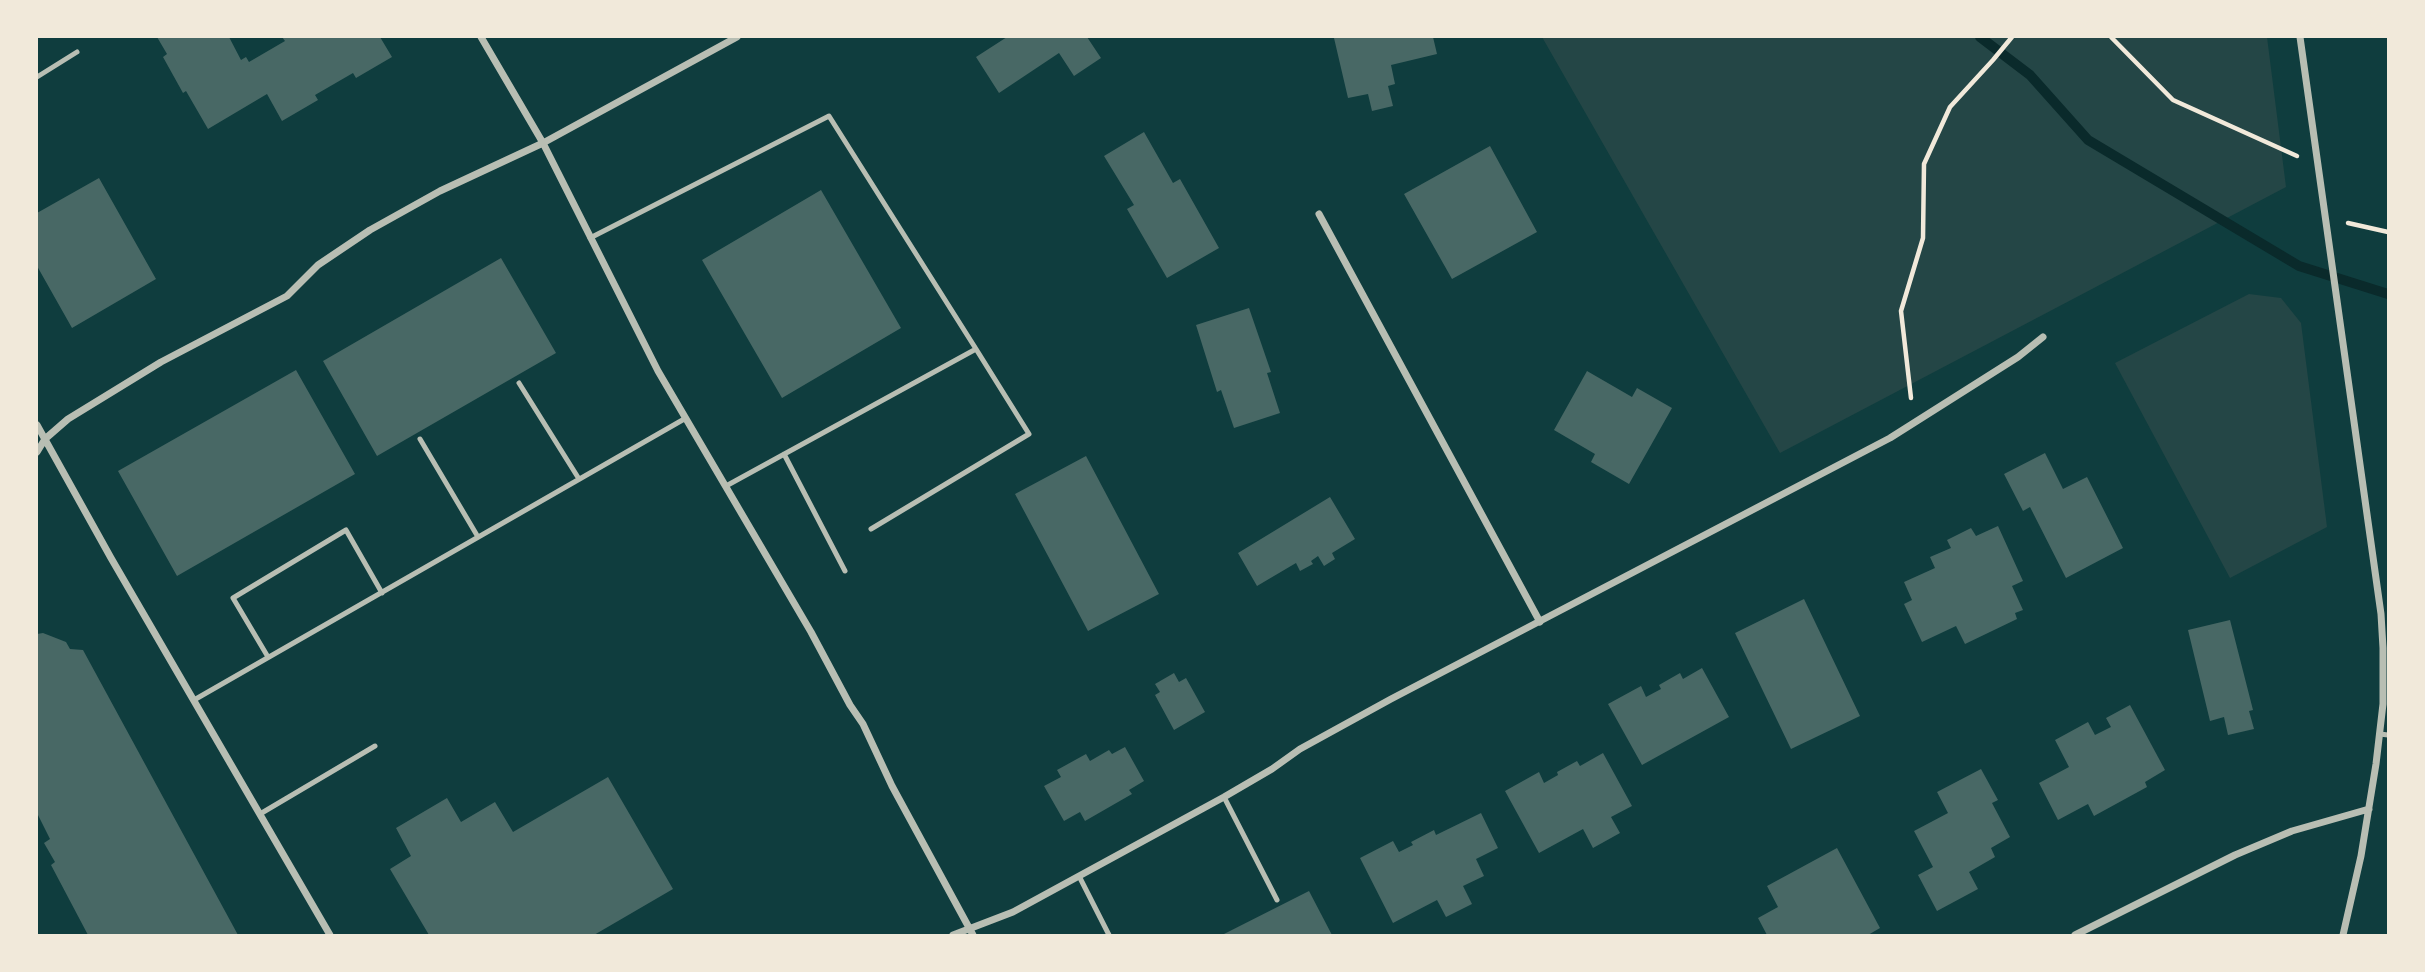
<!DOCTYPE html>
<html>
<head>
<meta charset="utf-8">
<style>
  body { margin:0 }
  #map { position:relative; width:2425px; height:972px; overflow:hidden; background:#0f3d3e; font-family:"Space Grotesk",sans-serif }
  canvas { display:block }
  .frame { position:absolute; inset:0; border:38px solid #f1e9da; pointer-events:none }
</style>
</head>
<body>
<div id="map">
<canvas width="2425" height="972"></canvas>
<div class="frame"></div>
</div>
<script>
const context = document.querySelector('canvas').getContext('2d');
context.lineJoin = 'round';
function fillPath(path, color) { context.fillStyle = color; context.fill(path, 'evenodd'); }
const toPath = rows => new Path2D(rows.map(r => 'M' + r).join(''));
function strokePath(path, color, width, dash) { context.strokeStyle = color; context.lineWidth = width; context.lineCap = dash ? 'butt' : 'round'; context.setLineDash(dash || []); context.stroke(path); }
const green = toPath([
  [1542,37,2267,37,2286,187,1780,453],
  [2249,294,2281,298,2301,323,2327,527,2230,578,2115,363]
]);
const stream = toPath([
  [1980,37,2030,75,2088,140,2299,266,2388,294]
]);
const building = toPath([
  [157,37,229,37,241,60,246,57,249,62,285,41,282,37,380,37,392,57,356,78,353,73,315,95,318,100,282,121,267,94,208,129,186,91,183,93,163,57,167,54],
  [1007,37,1087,37,1101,58,1074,76,1059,53,999,93,976,57],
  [1341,37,1433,37,1437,54,1391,65,1395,84,1388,86,1393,106,1372,111,1368,94,1348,98,1334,38],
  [1144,132,1173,183,1180,179,1219,248,1167,278,1127,209,1134,205,1104,156],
  [1490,146,1537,232,1452,279,1404,194],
  [99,178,156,279,72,328,37,266,37,213],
  [821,190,901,328,782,398,702,260],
  [501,258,556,353,377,456,323,361],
  [1249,308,1271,372,1267,373,1280,413,1234,428,1221,390,1217,392,1196,325],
  [296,370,355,474,177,576,118,471],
  [1587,371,1632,397,1637,388,1672,408,1629,484,1591,462,1595,454,1554,430],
  [2045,453,2063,489,2087,477,2123,548,2066,578,2030,507,2023,511,2004,474],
  [1086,456,1159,594,1088,631,1015,494],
  [1330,497,1355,539,1332,553,1335,559,1324,566,1318,556,1311,561,1313,564,1300,571,1296,563,1257,586,1238,553],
  [1998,526,2023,581,2012,586,2023,610,2015,613,2017,619,1965,644,1956,626,1922,642,1904,604,1912,600,1904,582,1935,568,1930,557,1951,548,1947,540,1971,528,1976,536],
  [1804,599,1860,716,1791,749,1735,633],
  [2230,620,2253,710,2249,711,2254,729,2228,735,2224,717,2210,721,2188,630],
  [43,633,66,642,70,649,83,650,238,935,88,935,51,865,55,862,44,843,50,839,37,813,37,634],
  [1702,668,1729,717,1642,765,1608,704,1641,686,1646,697,1661,689,1659,685,1680,673,1683,679],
  [1174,673,1179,682,1186,678,1205,712,1174,730,1155,695,1160,692,1155,684],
  [2130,705,2165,770,2145,782,2147,787,2094,816,2088,804,2058,820,2039,783,2069,767,2055,740,2088,722,2095,735,2111,727,2106,718],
  [1125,747,1144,781,1129,790,1132,794,1085,821,1080,812,1064,821,1044,786,1061,777,1057,770,1086,754,1090,761,1109,750,1112,754],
  [1603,753,1632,806,1611,817,1620,833,1593,848,1583,829,1539,853,1505,791,1539,772,1544,783,1558,775,1557,772,1577,761,1580,766],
  [1981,769,1998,800,1992,803,2010,837,1991,848,1995,857,1969,872,1978,889,1937,911,1918,875,1933,867,1914,831,1948,813,1937,792],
  [608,777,673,889,594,935,429,935,390,869,411,856,396,828,447,798,461,822,495,802,513,832],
  [1481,813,1498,848,1476,859,1484,876,1463,886,1472,904,1446,917,1437,900,1393,923,1360,858,1393,841,1399,852,1413,845,1411,842,1434,830,1436,835],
  [1837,848,1880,928,1868,935,1767,935,1758,918,1778,907,1767,886],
  [1309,891,1332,935,1222,935]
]);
const path = toPath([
  [2111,37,2173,100,2297,156],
  [2348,223,2388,232],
  [1911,398,1901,311,1923,238,1924,164,1950,107,1993,60,2012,37]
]);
const service = toPath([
  [37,77,77,52],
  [590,238,829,116,976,349,726,486],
  [519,383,579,479],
  [420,439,478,537],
  [784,454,845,571],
  [871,529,1029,434,976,349],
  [268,657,233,598,346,530,382,593],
  [194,700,686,418],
  [2380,734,2388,735],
  [1224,797,1277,900],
  [260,814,375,746],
  [1079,876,1109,935]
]);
const minor = toPath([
  [481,37,543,143,658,371,811,632,850,705,863,724,892,786,973,935],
  [2300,37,2381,614,2383,648,2383,704,2376,764,2361,856,2343,935],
  [1319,214,1540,622],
  [37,425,111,558,330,935],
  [37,452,45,439,68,419,161,362,287,296,318,265,370,230,440,191,543,143,737,37],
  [953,935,1013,912,1224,797,1272,769,1300,749,1391,699,1890,438,2018,357,2043,337],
  [2075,935,2235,855,2292,831,2369,809]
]);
fillPath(green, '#244646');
strokePath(stream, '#0a2a2b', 10);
fillPath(building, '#486865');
strokePath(path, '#f1e9da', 4.5);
strokePath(service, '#b8beb3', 5);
strokePath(minor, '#b8beb3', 7);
</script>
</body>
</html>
